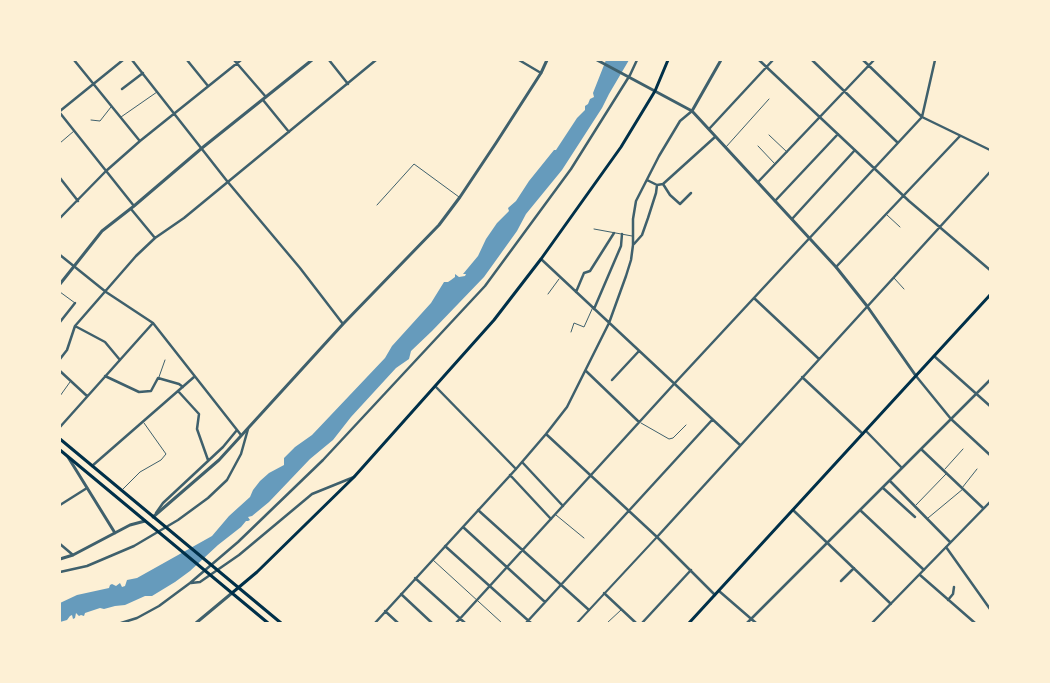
<!DOCTYPE html>
<html>
<head>
<meta charset="utf-8">
<style>
  body { margin:0 }
  #map { position:relative; width:1050px; height:683px; overflow:hidden; background:#fdf0d5; font-family:"Noto Serif",serif }
  canvas { display:block }
  .frame { position:absolute; inset:0; border:61px solid #fdf0d5; pointer-events:none }
</style>
</head>
<body>
<div id="map">
<canvas width="1050" height="683"></canvas>
<div class="frame"></div>
</div>
<script>
const context = document.querySelector('canvas').getContext('2d');
context.lineJoin = 'round';
function fillPath(path, color) { context.fillStyle = color; context.fill(path, 'evenodd'); }
const toPath = rows => new Path2D(rows.map(r => 'M' + r).join(''));
function strokePath(path, color, width, dash) { context.strokeStyle = color; context.lineWidth = width; context.lineCap = dash ? 'butt' : 'round'; context.setLineDash(dash || []); context.stroke(path); }
const water = toPath([
  [606,60,629,60,609,94,602,108,562,170,526,214,517,231,484,277,432,331,411,351,409,359,396,368,351,417,333,440,310,459,269,502,252,516,248,517,250,520,248,521,246,521,241,527,218,545,190,571,175,582,152,596,145,596,125,605,115,606,104,609,100,608,85,613,84,616,81,615,79,616,76,613,75,618,73,619,72,615,70,616,67,620,60,622,60,603,77,595,109,588,110,585,112,584,116,586,120,583,122,587,125,586,127,580,137,578,212,536,229,516,250,497,253,490,260,481,269,473,284,465,284,458,295,447,312,435,385,358,392,346,431,303,444,282,448,282,451,280,455,277,455,274,459,277,465,276,466,274,463,274,478,256,486,239,497,223,509,211,508,208,516,201,529,181,554,150,556,150,577,118,585,110,585,106,588,104,590,99,594,97,593,93]
]);
const service = toPath([
  [121,117,157,92],
  [91,120,100,121,111,107],
  [769,135,787,152],
  [60,143,74,131],
  [758,146,775,164],
  [726,147,769,99],
  [377,205,414,164,459,197],
  [887,215,900,227],
  [594,229,632,236],
  [894,278,904,289],
  [60,292,75,303],
  [548,294,559,279],
  [571,332,574,323,584,327,593,307],
  [159,377,165,360],
  [60,396,70,382],
  [641,423,669,439,673,438,686,425],
  [945,469,963,449],
  [962,488,977,469],
  [123,489,140,472,161,460,166,454,144,423],
  [916,505,946,474],
  [556,515,584,538],
  [928,518,963,489],
  [433,560,502,623],
  [607,623,621,610]
]);
const pedestrian = toPath([
  [577,623,657,537]
]);
const minor = toPath([
  [74,60,139,140],
  [132,60,227,181,300,268,343,324],
  [187,60,208,86],
  [234,60,266,97],
  [329,60,348,84],
  [519,60,541,73],
  [759,60,909,201,990,270],
  [812,60,898,143],
  [863,60,922,117,990,150],
  [122,89,143,73],
  [263,100,289,132],
  [60,111,123,60],
  [60,113,134,206],
  [709,129,773,60],
  [60,178,78,201],
  [647,180,657,185,663,184,715,137],
  [758,182,874,60],
  [663,184,670,195,680,204,691,193],
  [775,201,838,134],
  [131,209,155,238],
  [60,218,106,171,140,141,241,60],
  [792,219,855,150],
  [634,244,642,235,648,218,656,193,657,185],
  [60,255,106,292,153,323,241,435],
  [541,259,740,445],
  [836,267,960,136],
  [576,292,584,273,590,271,614,233],
  [754,298,819,359],
  [594,309,621,246,622,234],
  [60,322,75,303],
  [75,326,105,342,120,360],
  [934,356,990,406],
  [60,359,67,350,75,326,136,256,155,238,184,218,376,60],
  [60,371,87,396],
  [586,371,639,422],
  [105,376,139,392,151,391,158,378,179,384,183,387],
  [916,376,951,419,990,455],
  [802,377,863,434],
  [612,380,639,351],
  [435,386,516,469],
  [178,391,199,414,197,429,208,460],
  [60,427,153,323],
  [866,431,902,468],
  [546,434,657,537,715,595],
  [921,449,983,508],
  [522,462,563,506],
  [92,466,194,377],
  [510,475,551,519],
  [890,481,950,542],
  [883,488,915,517],
  [60,505,87,488],
  [478,510,589,610],
  [793,510,891,604],
  [860,510,924,570],
  [156,513,163,503,223,447,237,430],
  [463,527,545,602],
  [657,537,990,172],
  [60,544,73,555],
  [445,546,531,623],
  [946,547,990,609],
  [60,572,87,566,134,546,178,520,208,498,227,480,241,454,248,429],
  [920,575,975,623],
  [415,578,465,623],
  [841,581,854,568],
  [191,583,200,582,239,555,312,494,354,477],
  [719,591,756,623],
  [604,593,636,623],
  [401,594,432,623],
  [948,600,953,594,954,587],
  [385,611,398,623],
  [121,623,137,618,159,606,190,583,238,542,323,460,485,286,571,169,630,75,637,60],
  [375,623,516,469,546,434,567,407,609,323,626,276,631,260,633,245,633,219,636,201,659,156,680,121,692,111],
  [456,623,674,384,922,117,935,60],
  [526,623,712,420],
  [642,623,691,570],
  [747,623,990,380],
  [872,623,990,502]
]);
const tertiary = toPath([
  [597,60,692,111,836,267,867,306,916,376],
  [692,111,721,60],
  [60,284,102,231,134,206,202,148,312,60],
  [68,457,115,533],
  [153,517,219,460,343,324,439,225,460,197,496,143,541,73,547,60],
  [60,559,73,555,130,525,145,521],
  [196,623,232,593]
]);
const secondary = toPath([
  [60,439,281,623],
  [60,450,268,623],
  [232,593,257,572,354,477,494,320,541,259,621,147,655,91,668,60],
  [689,623,990,295]
]);
fillPath(water, '#669bbc');
strokePath(service, '#3f606c', 1);
strokePath(pedestrian, '#3f606c', 2);
strokePath(minor, '#3f606c', 2.5);
strokePath(tertiary, '#3f606c', 3);
strokePath(secondary, '#003049', 3);
</script>
</body>
</html>
